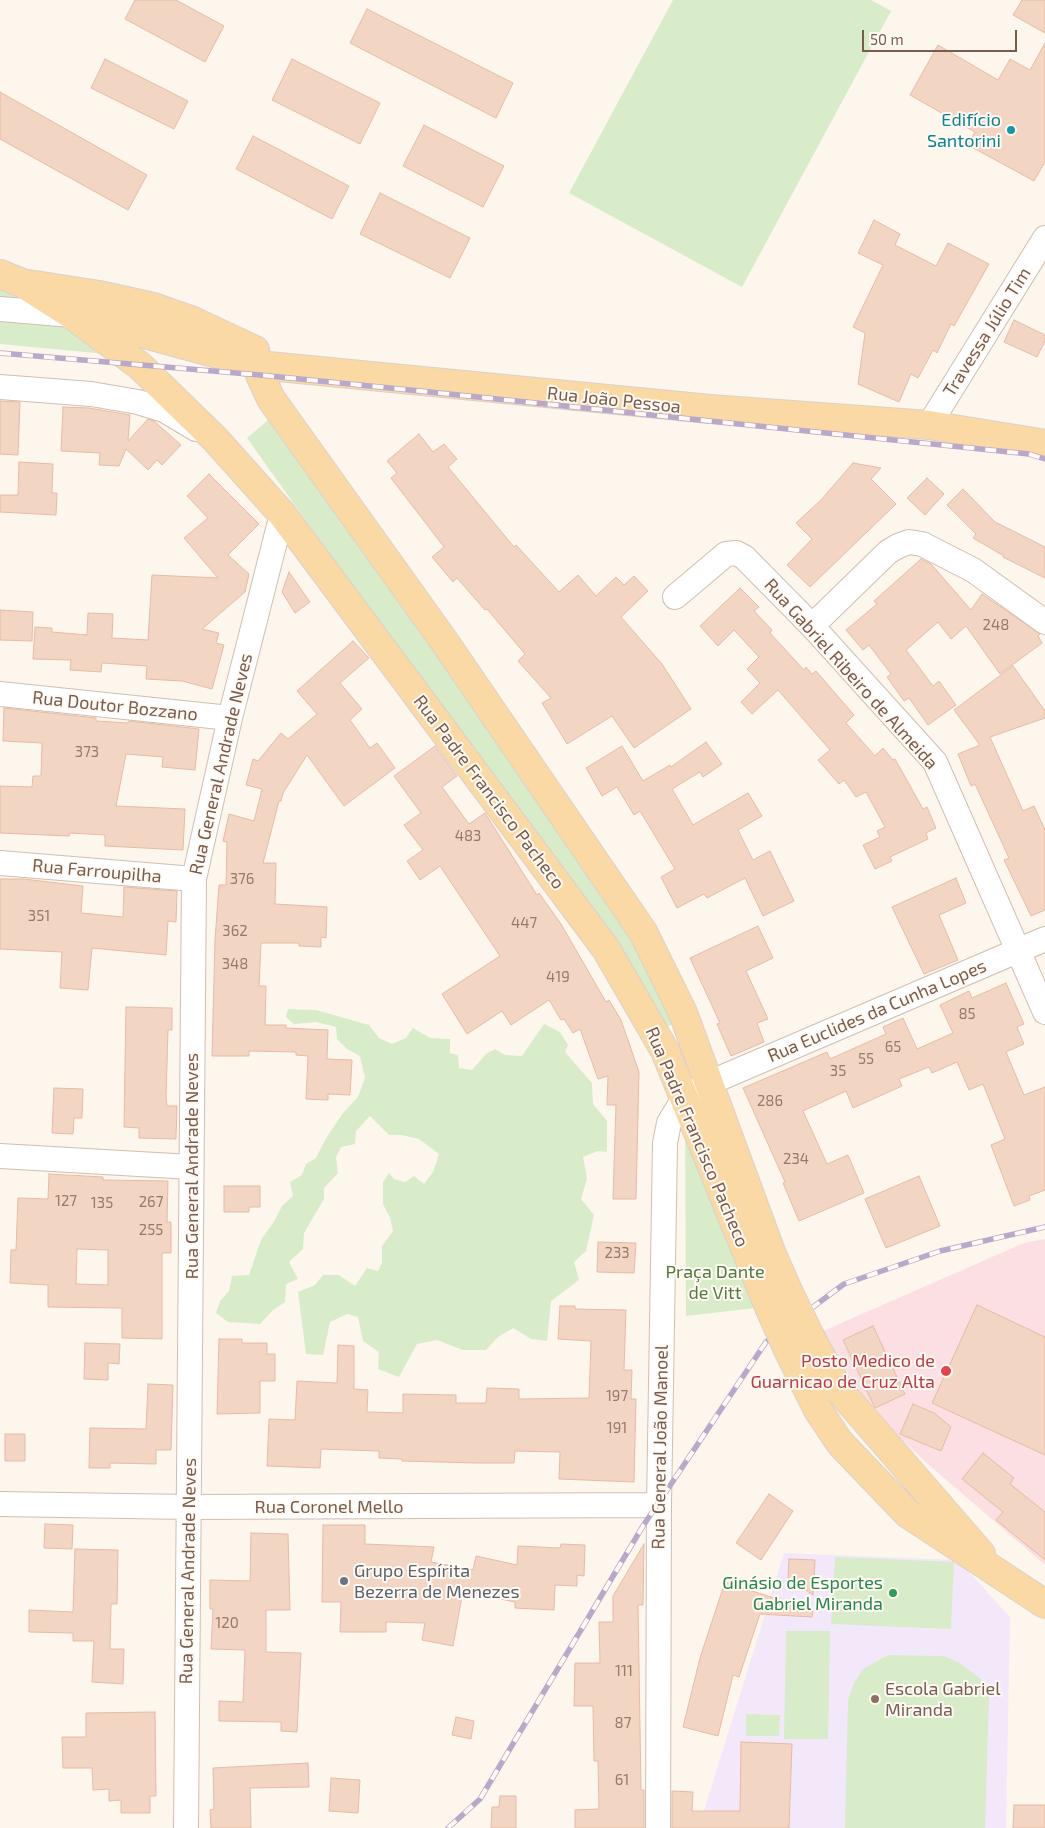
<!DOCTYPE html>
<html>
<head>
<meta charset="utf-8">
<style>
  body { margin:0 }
  #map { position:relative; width:1045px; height:1828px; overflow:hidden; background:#fdf6ec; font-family:"Exo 2",sans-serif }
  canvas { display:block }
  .scale { position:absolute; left:862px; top:30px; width:155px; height:22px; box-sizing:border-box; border:2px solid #7a5c4d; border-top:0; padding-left:6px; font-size:15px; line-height:18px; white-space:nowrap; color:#7a5c4d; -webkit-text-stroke:4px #fffaf3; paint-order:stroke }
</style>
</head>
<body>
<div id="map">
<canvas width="1045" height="1828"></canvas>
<div class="scale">50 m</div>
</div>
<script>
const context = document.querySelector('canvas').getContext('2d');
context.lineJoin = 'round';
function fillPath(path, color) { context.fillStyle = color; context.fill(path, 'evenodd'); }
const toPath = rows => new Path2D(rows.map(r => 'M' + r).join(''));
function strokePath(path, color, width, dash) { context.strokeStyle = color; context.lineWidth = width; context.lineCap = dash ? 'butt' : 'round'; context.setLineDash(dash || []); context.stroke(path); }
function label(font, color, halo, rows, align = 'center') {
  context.font = font + ' "Exo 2",sans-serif'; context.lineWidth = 4; context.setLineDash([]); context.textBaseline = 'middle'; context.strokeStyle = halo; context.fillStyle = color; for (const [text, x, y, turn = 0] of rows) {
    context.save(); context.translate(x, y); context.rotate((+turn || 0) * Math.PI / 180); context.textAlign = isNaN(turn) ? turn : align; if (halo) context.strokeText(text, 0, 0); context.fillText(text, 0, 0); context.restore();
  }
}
const education = toPath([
  [784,1553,958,1560,1010,1617,1006,1828,701,1828,701,1820]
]);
const medical = toPath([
  [1045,1239,1045,1565,929,1465,871,1411,823,1331,1024,1243]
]);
const green = toPath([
  [673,0,871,0,891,11,742,287,569,193],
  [0,288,41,308,106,354,0,344],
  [274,415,645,945,681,1019,667,1027,247,438],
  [288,1009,316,1010,369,1025,379,1038,392,1044,406,1038,413,1028,430,1038,450,1039,450,1053,458,1055,459,1068,472,1070,486,1054,495,1049,505,1055,522,1056,544,1024,560,1032,568,1045,565,1052,592,1083,593,1104,607,1121,607,1152,598,1151,583,1157,587,1179,581,1199,594,1215,586,1251,574,1262,579,1280,551,1301,547,1341,531,1339,513,1328,498,1337,486,1350,463,1350,437,1340,417,1344,399,1377,378,1369,379,1352,363,1341,358,1317,347,1314,330,1322,323,1355,306,1354,298,1292,315,1285,323,1275,339,1275,355,1286,367,1268,378,1271,382,1263,382,1246,393,1231,390,1218,383,1204,383,1182,389,1173,394,1179,405,1182,414,1176,424,1184,433,1172,439,1154,419,1139,402,1135,389,1135,370,1116,356,1131,355,1144,341,1147,336,1157,338,1173,324,1188,324,1199,304,1233,303,1249,289,1262,298,1279,286,1284,285,1302,273,1310,260,1324,228,1322,216,1313,220,1301,229,1291,232,1276,249,1275,261,1240,275,1220,282,1206,293,1196,290,1182,302,1175,306,1164,316,1158,325,1140,343,1113,358,1097,365,1078,360,1056,347,1049,337,1039,336,1027,316,1022,294,1024,286,1017],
  [685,1124,755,1308,686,1316],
  [835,1557,954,1562,951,1629,831,1624],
  [786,1631,830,1631,828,1739,784,1739],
  [888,1655,944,1656,958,1662,981,1679,989,1697,985,1828,845,1828,848,1700,854,1683,863,1669],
  [746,1714,780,1715,779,1736,746,1736]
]);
const building = toPath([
  [135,0,176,0,224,26,205,62,125,19,135,0],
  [1022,0,1045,0,1045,33,1013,15,1022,0],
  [367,9,513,83,496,118,350,43,367,9],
  [1045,43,1045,162,1034,181,968,145,975,132,910,95,938,45,998,80,1010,59,1030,70,1045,43],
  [105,59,188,101,174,129,91,88,105,59],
  [292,59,380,103,360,144,272,100,292,59],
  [0,92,147,175,128,210,0,139,0,92],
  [424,125,504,166,483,207,403,166,424,125],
  [253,136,349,186,332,219,236,169,253,136],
  [380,193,470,238,450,278,360,234,380,193],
  [874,220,900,234,895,245,936,266,948,243,989,264,954,326,951,324,937,353,933,350,918,378,911,374,899,402,858,384,865,333,853,327,883,265,858,253,874,220],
  [1014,320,1045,335,1045,341,1037,357,1004,342,1014,320],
  [0,401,20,402,18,455,0,454,0,401],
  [63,407,89,408,130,415,128,441,148,419,154,421,181,445,162,465,157,460,148,470,126,449,119,466,99,465,100,453,61,451,63,407],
  [419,434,433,452,444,444,457,459,448,467,514,547,516,545,559,592,578,575,596,596,616,577,624,585,634,576,648,591,621,617,662,664,691,709,634,748,612,716,567,744,542,703,551,698,518,661,525,654,487,609,485,610,457,578,453,582,432,557,444,547,391,478,397,473,387,461,419,434],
  [19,462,53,464,52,493,57,493,56,515,0,512,0,495,18,495,19,462],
  [853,463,881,468,871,479,896,504,810,587,787,565,812,539,796,523,821,500,853,463],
  [209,474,259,524,228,555,249,574,245,592,202,629,219,633,216,643,224,645,212,689,182,681,146,679,147,666,102,663,101,672,70,670,71,660,33,659,35,627,52,628,52,632,87,635,88,613,113,614,112,638,148,640,152,575,218,578,184,538,208,518,187,496,209,474],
  [927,478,944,494,925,515,907,498,927,478],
  [963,489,995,522,1045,547,1045,578,1003,557,1004,556,973,538,976,534,947,505,963,489],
  [921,559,931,564,971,610,982,594,1040,634,1038,636,1042,643,1000,674,966,626,951,639,938,622,906,650,933,686,939,681,956,705,928,725,909,698,904,701,887,677,891,674,869,645,863,650,846,630,877,604,874,601,921,559],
  [289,572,310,602,295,613,282,592,289,572],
  [740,588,759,607,754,611,772,630,770,633,804,670,806,667,812,674,816,671,854,715,846,723,875,756,883,748,893,760,895,759,923,809,927,807,936,828,926,833,928,839,890,857,892,861,875,869,863,845,880,837,877,831,885,827,866,792,856,797,844,780,839,784,818,760,830,750,778,690,752,714,741,702,760,683,747,669,759,657,734,630,718,646,700,626,740,588],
  [0,610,33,612,32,641,0,640,0,610],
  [353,641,369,658,340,683,362,709,350,720,370,748,377,743,395,768,344,806,307,755,283,793,281,801,279,801,263,863,276,863,275,904,327,907,326,938,321,937,321,947,299,946,299,943,261,943,259,986,266,986,265,1025,286,1025,286,1028,328,1030,327,1059,352,1060,350,1095,328,1094,328,1100,306,1099,308,1056,296,1055,296,1052,249,1051,249,1056,212,1056,215,940,219,885,226,885,227,842,223,841,229,814,254,821,262,789,246,785,253,759,258,761,281,733,288,739,317,714,297,691,353,641],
  [1013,666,1045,711,1045,718,990,737,1023,811,1034,806,1045,830,1045,910,1031,916,1004,860,1009,858,975,784,971,786,958,754,980,745,954,710,1013,666],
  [4,708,96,718,96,721,128,723,129,721,199,729,195,770,162,767,163,757,126,754,116,806,185,809,183,850,105,846,105,835,70,833,69,836,0,833,0,786,32,787,33,776,41,776,42,743,3,741,4,708],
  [706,742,722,764,703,777,700,772,672,789,693,825,748,793,762,816,738,830,753,860,770,851,794,901,763,916,745,878,707,898,704,894,677,908,661,877,675,869,640,811,634,815,617,787,602,796,586,768,622,746,643,781,670,765,671,767,706,742],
  [435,746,457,776,442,787,469,824,485,813,537,895,539,893,561,924,606,1002,609,1000,621,1020,639,1072,636,1199,613,1199,616,1105,607,1105,608,1076,598,1079,580,1029,573,1033,564,1019,561,1020,549,1000,511,1025,502,1011,467,1034,442,994,500,956,440,866,420,880,407,861,423,850,404,825,421,813,394,776,435,746],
  [956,878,966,903,939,915,958,960,924,974,892,907,956,878],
  [0,879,24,879,83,886,81,913,123,917,124,887,177,891,176,922,168,921,166,955,92,948,88,990,60,988,62,952,0,949,0,879],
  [758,926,773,958,746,971,768,1019,757,1023,764,1042,731,1056,717,1024,720,1023,690,958,758,926],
  [1006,983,1024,1024,1017,1027,1024,1044,1006,1052,1024,1095,1045,1087,1045,1190,1029,1196,1030,1200,1014,1206,991,1145,1005,1139,983,1084,969,1090,957,1062,932,1073,929,1067,899,1079,902,1086,853,1108,846,1091,803,1111,827,1164,848,1155,864,1193,799,1221,783,1183,785,1182,743,1088,827,1052,830,1059,886,1034,883,1027,903,1018,917,1049,953,1033,940,1005,969,991,972,998,1006,983],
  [126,1007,172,1008,172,1030,168,1030,166,1097,167,1106,177,1106,176,1139,139,1138,139,1128,124,1127,126,1007],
  [54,1088,83,1089,82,1118,74,1118,73,1134,52,1133,54,1088],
  [49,1174,103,1177,103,1180,168,1181,167,1222,171,1222,171,1253,162,1253,162,1339,122,1338,122,1308,48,1307,48,1285,10,1283,11,1250,16,1250,18,1198,48,1199,49,1174],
  [77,1249,108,1250,108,1285,76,1284,77,1249],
  [919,1176,940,1226,886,1248,865,1199,919,1176],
  [224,1186,260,1186,260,1207,249,1207,249,1212,224,1212,224,1186],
  [598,1242,636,1243,634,1273,597,1272,598,1242],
  [977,1305,1045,1337,1045,1455,932,1403,977,1305],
  [560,1306,575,1306,575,1309,626,1310,624,1370,632,1370,631,1399,636,1399,634,1482,559,1479,560,1452,515,1451,514,1463,476,1463,402,1461,402,1459,379,1458,379,1451,321,1449,320,1468,267,1466,269,1419,295,1420,297,1381,337,1383,338,1345,354,1346,354,1389,368,1390,367,1412,403,1413,403,1394,456,1395,456,1403,486,1403,487,1388,519,1389,519,1399,589,1398,591,1341,558,1339,560,1306],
  [873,1326,905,1394,875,1408,843,1340,873,1326],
  [219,1339,242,1339,242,1343,267,1343,267,1354,275,1354,275,1381,260,1381,260,1413,217,1414,219,1339],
  [85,1343,120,1344,119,1364,108,1363,108,1380,84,1379,85,1343],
  [148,1384,173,1385,171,1450,156,1450,156,1464,110,1463,110,1468,89,1468,90,1428,146,1429,148,1384],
  [913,1404,934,1413,951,1427,941,1451,900,1434,913,1404],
  [5,1434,25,1434,25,1461,5,1461,5,1434],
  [983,1453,1014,1478,1010,1484,1045,1512,1045,1560,996,1520,1003,1512,962,1479,983,1453],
  [769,1494,793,1511,761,1560,736,1543,769,1494],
  [45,1524,73,1525,72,1549,44,1548,45,1524],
  [323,1525,365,1525,365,1544,434,1547,431,1562,473,1570,476,1556,517,1565,518,1546,560,1548,561,1544,585,1545,584,1576,577,1575,577,1586,555,1585,554,1610,515,1608,515,1602,463,1591,453,1646,422,1640,425,1623,386,1622,386,1632,340,1632,341,1602,322,1602,323,1525],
  [251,1533,288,1534,290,1610,266,1610,266,1652,301,1653,297,1732,281,1731,281,1722,219,1721,219,1701,243,1702,245,1650,211,1649,213,1609,210,1609,210,1580,250,1581,251,1533],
  [644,1544,643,1605,638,1605,641,1790,644,1790,644,1828,575,1828,575,1810,599,1809,598,1761,594,1761,593,1706,574,1706,575,1663,600,1663,599,1622,613,1622,613,1596,644,1544],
  [75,1549,118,1550,117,1604,111,1604,110,1649,124,1649,123,1684,92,1682,94,1641,73,1641,73,1633,29,1632,29,1610,73,1612,75,1549],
  [789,1559,815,1560,813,1595,788,1578,789,1559],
  [725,1582,813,1611,812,1617,760,1614,739,1677,733,1675,718,1736,683,1727,700,1658,725,1582],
  [155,1712,156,1796,150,1796,150,1813,121,1813,121,1800,109,1801,109,1789,93,1790,92,1768,63,1768,62,1737,86,1737,86,1713,155,1712],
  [456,1717,474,1721,471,1739,452,1735,456,1717],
  [741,1742,792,1744,789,1828,672,1828,672,1791,693,1792,692,1811,740,1811,741,1742],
  [308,1763,309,1787,250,1788,251,1828,211,1828,210,1810,214,1809,213,1768,308,1763],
  [331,1778,360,1780,358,1813,329,1811,331,1778],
  [500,1796,516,1796,516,1828,491,1828,492,1807,499,1807,500,1796],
  [1014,1805,1045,1805,1045,1828,1013,1828,1014,1805]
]);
const minor = toPath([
  [0,309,72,315],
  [0,387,91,394,138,402,164,410,196,429],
  [929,425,1045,238],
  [675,597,726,554,736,553,744,557,812,626,935,762,1045,1012],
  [812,626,888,552,898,546,909,542,922,544,973,570,1045,622],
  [0,694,230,718],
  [0,863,194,879],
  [0,1156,191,1167],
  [0,1504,189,1507,659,1505],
  [186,1828,194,879,230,718,282,514],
  [658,1828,659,1505,665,1143,669,1123,684,1098,709,1083,1045,939]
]);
const major = toPath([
  [0,274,22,283,72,315,140,366,216,440,282,514,606,949,665,1051,769,1307],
  [22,283,99,295,153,307,193,321,255,350,260,375,271,399,444,641,643,932,683,1013,771,1252,789,1293],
  [86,318,258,365,710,409,929,425,1045,444],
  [812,1340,840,1391,981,1554],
  [788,1350,818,1410,840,1443,908,1514,1045,1604]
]);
const rail = toPath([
  [0,353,260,375,420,391,1029,454,1045,459],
  [448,1828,480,1799,643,1526,766,1342,844,1284,940,1251,1045,1227]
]);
const majorBridge = toPath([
  [789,1293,812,1340],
  [769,1307,788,1350]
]);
const markers = [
  [1011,130,5,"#0f9aa8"],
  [946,1371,6,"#e0444e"],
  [344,1581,5,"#6b7280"],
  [893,1593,5,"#2e9e5b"],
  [875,1699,5,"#8d6e63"]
];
const numberNames = [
  ["248",996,625],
  ["373",87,752],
  ["483",468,836],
  ["376",242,879],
  ["351",39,916],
  ["447",524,923],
  ["362",235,931],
  ["348",235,964],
  ["419",558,977],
  ["85",967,1014],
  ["65",893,1047],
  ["55",866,1059],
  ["35",838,1071],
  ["286",770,1101],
  ["234",796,1159],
  ["127",66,1201],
  ["267",151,1202],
  ["135",102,1203],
  ["255",151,1230],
  ["233",617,1253],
  ["197",617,1396],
  ["191",617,1428],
  ["120",227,1623],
  ["111",624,1671],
  ["87",623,1723],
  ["61",622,1780]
];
const cultureNames = [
  ["Edifício",1001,120],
  ["Santorini",1001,141]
];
const streetNames = [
  ["Travessa Júlio Tim",987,332,-58],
  ["Rua João Pessoa",614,400,6],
  ["Rua Gabriel Ribeiro de Almeida",851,674,48],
  ["Rua Doutor Bozzano",115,706,6],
  ["Rua General Andrade Neves",221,764,-77],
  ["Rua Padre Francisco Pacheco",489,792,53],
  ["Rua Farroupilha",97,871,5],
  ["Rua Euclides da Cunha Lopes",877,1011,-23],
  ["Rua Padre Francisco Pacheco",697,1137,67],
  ["Rua General Andrade Neves",192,1166,-90],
  ["Rua General João Manoel",660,1447,-89],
  ["Rua Coronel Mello",329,1507],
  ["Rua General Andrade Neves",188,1571,-89]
];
const parkNames = [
  ["Praça Dante",715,1272],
  ["de Vitt",715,1293]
];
const healthNames = [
  ["Posto Medico de",935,1361],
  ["Guarnicao de Cruz Alta",935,1382]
];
const worshipNames = [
  ["Grupo Espírita",354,1571],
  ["Bezerra de Menezes",354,1592]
];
const leisureNames = [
  ["Ginásio de Esportes",883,1583],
  ["Gabriel Miranda",883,1604]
];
const educationNames = [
  ["Escola Gabriel",885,1689],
  ["Miranda",885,1710]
];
fillPath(education, '#f3e8fa');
fillPath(medical, '#fbdfe3');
fillPath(green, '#d8ecc9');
fillPath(building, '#f3d5c3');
strokePath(building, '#e6bba3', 1);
strokePath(minor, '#d1beb0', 26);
strokePath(major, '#dad1cd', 30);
strokePath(minor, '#fff', 24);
strokePath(major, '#fbd9a5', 28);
strokePath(rail, '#b9a8c9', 5.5);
strokePath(rail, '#fffaf3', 4, [11]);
strokePath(majorBridge, '#dad1cd', 30, []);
strokePath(majorBridge, '#fbd9a5', 28);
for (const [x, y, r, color] of markers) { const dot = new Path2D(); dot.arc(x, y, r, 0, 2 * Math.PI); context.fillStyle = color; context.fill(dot); strokePath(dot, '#fffaf3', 2); }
label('15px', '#987a6a', null, numberNames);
label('18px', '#0d838f', '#fffaf3', cultureNames, 'right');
label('18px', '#7a5c4d', '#fffaf3', streetNames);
label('18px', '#537a41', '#fffaf3', parkNames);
label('18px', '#be3a42', '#fffaf3', healthNames, 'right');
label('18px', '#5b616d', '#fffaf3', worshipNames, 'left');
label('18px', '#27864d', '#fffaf3', leisureNames, 'right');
label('18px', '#785e54', '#fffaf3', educationNames, 'left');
</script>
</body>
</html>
